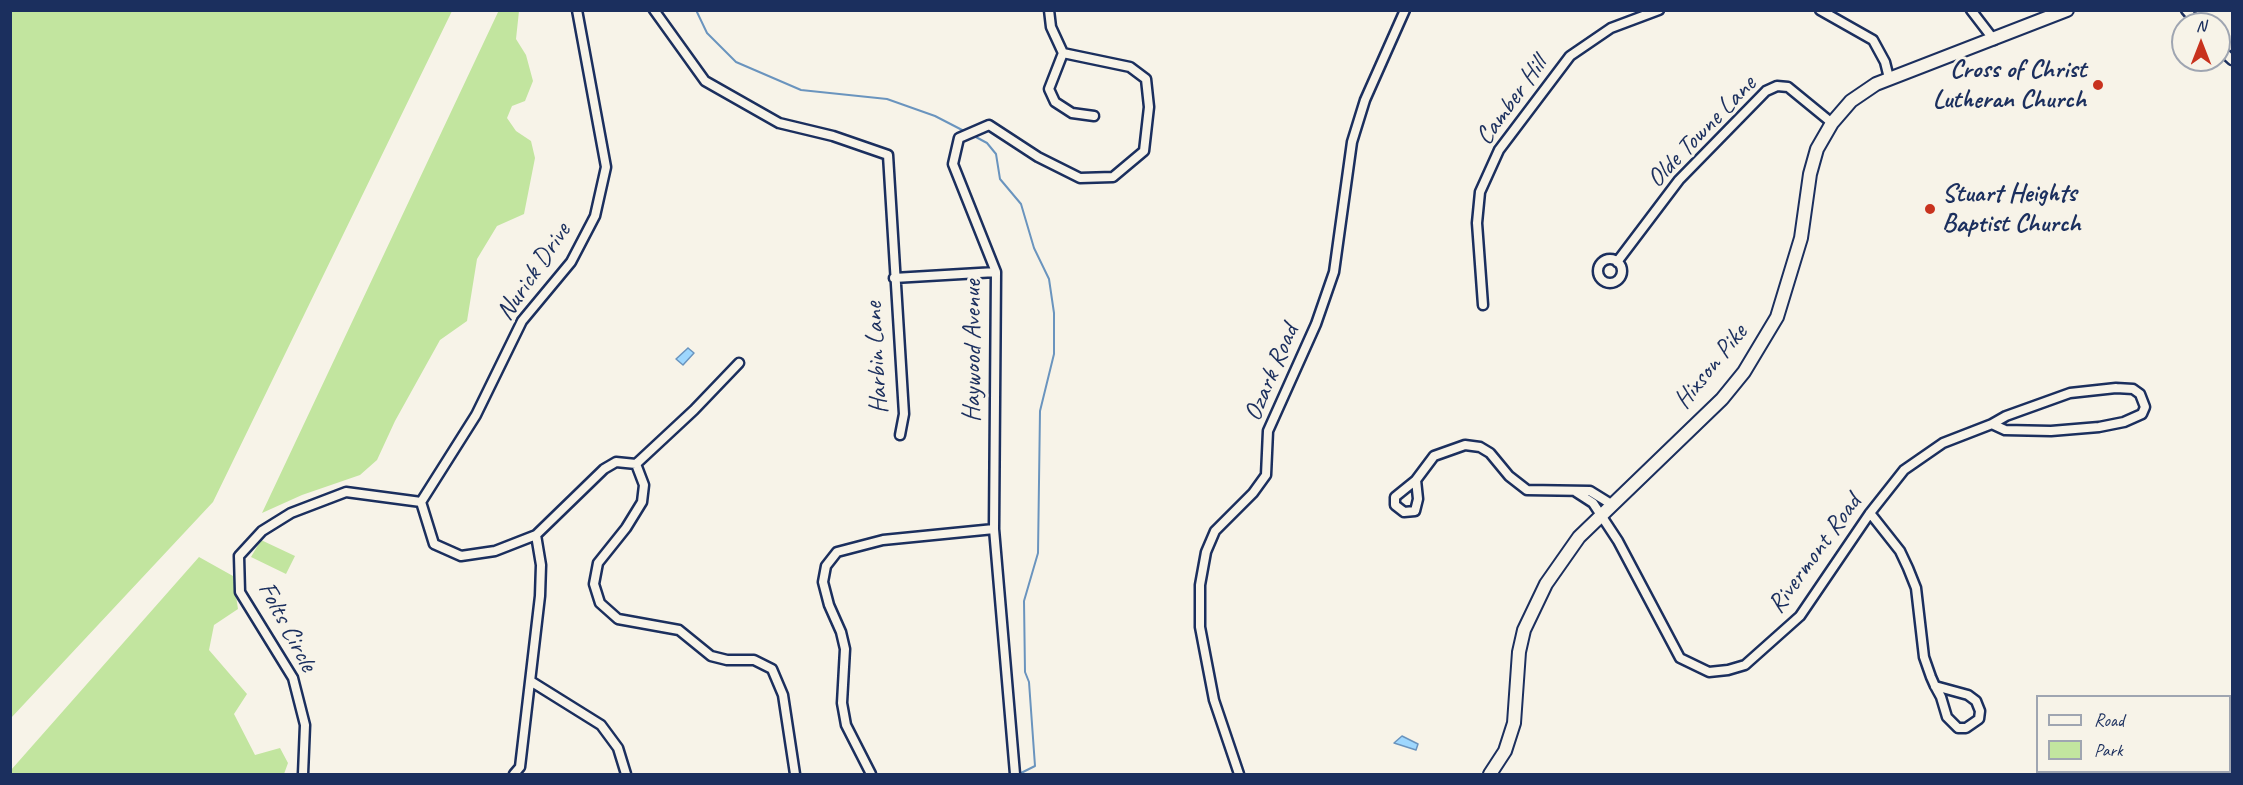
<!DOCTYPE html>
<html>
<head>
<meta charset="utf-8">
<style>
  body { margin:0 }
  #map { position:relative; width:2243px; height:785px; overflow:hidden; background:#f7f3e8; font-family:Caveat,sans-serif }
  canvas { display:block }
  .frame { position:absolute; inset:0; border:12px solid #1b2f5e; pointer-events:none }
  .legend { position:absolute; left:2036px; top:695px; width:195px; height:78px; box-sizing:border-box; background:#f7f3e8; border:2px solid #9fa5b1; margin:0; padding:8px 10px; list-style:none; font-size:18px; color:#1b2f5e }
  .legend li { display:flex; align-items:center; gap:12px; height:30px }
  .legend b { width:30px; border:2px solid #9fa5b1 }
  .north { position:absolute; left:2171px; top:12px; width:60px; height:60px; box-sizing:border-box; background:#f7f3e8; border:2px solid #9fa5b1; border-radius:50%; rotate:0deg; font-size:16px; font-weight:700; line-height:24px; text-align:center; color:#1b2f5e }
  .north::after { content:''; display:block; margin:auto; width:21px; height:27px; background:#c8321e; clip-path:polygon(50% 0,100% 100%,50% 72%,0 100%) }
</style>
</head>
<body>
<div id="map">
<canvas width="2243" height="785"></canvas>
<div class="frame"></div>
<ul class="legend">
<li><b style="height:8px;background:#f7f3e8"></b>Road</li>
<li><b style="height:16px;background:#c2e59f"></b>Park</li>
</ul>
<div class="north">N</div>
</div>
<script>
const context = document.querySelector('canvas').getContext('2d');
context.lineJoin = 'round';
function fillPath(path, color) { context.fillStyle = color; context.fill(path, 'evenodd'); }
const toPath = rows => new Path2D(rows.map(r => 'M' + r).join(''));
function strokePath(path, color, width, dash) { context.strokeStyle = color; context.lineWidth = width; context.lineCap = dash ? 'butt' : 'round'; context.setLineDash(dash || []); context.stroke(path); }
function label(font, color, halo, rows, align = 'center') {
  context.font = font + ' Caveat,sans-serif'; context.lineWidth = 6; context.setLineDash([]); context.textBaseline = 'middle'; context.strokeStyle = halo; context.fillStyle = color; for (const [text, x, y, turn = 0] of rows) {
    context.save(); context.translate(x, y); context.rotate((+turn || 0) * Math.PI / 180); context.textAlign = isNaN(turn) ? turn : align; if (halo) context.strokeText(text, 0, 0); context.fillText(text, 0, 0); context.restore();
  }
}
const green = toPath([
  [11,10,452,11,213,502,11,718],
  [499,10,519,11,516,39,526,55,533,81,525,101,512,106,507,118,516,131,531,141,535,158,524,214,497,226,477,259,467,321,440,340,395,421,377,460,360,475,302,495,262,513],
  [261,540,295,556,286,574,251,557],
  [199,557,233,576,238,609,214,625,209,650,247,694,234,714,255,755,280,748,288,763,284,774,11,774,11,770]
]);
const water = toPath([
  [688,348,694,353,683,365,676,359,688,348],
  [1402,736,1418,744,1416,750,1394,743,1402,736]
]);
const stream = toPath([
  [696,10,707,33,736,62,801,90,887,99,935,116,966,132],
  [974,136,987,143,996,154,1000,179,1021,204,1034,248,1049,279,1054,313,1054,354,1040,411,1038,553,1024,601,1025,672,1029,682,1035,766,1019,774]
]);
const street = toPath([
  [654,10,705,81,779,123,833,136,888,155,904,414,900,435],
  [1820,10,1873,40,1885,62,1889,78],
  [1971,10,1994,40],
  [2186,10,2198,24],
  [2219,48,2232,60],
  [1063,53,1049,89,1055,102,1072,113,1094,116],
  '1598 271a12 12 0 1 1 24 0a12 12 0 1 1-24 0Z',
  [1617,262,1679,180,1766,91,1777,86,1788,87,1832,123],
  [894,278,996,272],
  [1483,305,1477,223,1480,192,1499,150,1570,56,1611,28,1659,10],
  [2116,388,2133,389,2140,394,2145,407,2142,414,2124,422,2099,427,2051,431,2005,430,1992,424,2006,416,2070,393,2116,388],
  [636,464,644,485,642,502,626,528,598,563,594,584,600,603,618,619,679,630,711,656,727,660,754,660,772,669,783,695,795,774],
  [636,464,694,410,739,363],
  [1416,480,1395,497,1395,505,1404,512,1415,511,1418,499,1416,480,1434,456,1465,445,1480,447,1490,453,1509,476,1527,490,1590,491,1611,504],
  [1576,492,1593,503,1618,541,1680,658,1709,672,1728,670,1745,665,1800,616,1870,513,1904,470,1943,443,1992,424],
  [421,502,476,415,522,321,571,262,595,216,606,167,577,10],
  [421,502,434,544,461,556,495,551,536,535,604,469,616,462,636,464],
  [1870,513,1900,551,1908,568,1916,588,1924,657,1931,677,1935,686,1941,697,1947,717,1958,728,1966,728,1979,719,1980,711,1976,701,1968,695,1935,686],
  [532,682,601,725,618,748,626,774],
  [2230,733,2232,729],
  [2225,772,2228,774],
  [303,774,305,725,293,678,240,592,239,556,262,531,291,513,346,492,421,502],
  [514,774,520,767,540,596,541,565,536,535],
  [871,774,846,725,842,703,845,649,841,632,829,605,823,582,826,566,837,552,883,540,994,529],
  [1015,774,994,529,996,272,953,164,959,138,989,125,1038,157,1080,178,1113,177,1144,151,1149,107,1146,79,1130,67,1063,53,1051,27,1049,10],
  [1239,774,1214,700,1200,627,1200,585,1206,552,1215,531,1253,493,1266,475,1268,431,1316,324,1334,272,1352,142,1365,100,1405,10],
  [2199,774,2202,772]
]);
const primary = toPath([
  [1490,774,1505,751,1514,723,1519,652,1524,630,1546,584,1579,537,1722,399,1744,372,1777,317,1801,238,1810,174,1817,149,1832,123,1851,101,1876,84,2067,10]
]);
const markers = [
  [2098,85,6,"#c8321e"],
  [1930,209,6,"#c8321e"]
];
const poiNames = [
  ["Cross of Christ",2086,70],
  ["Lutheran Church",2086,100],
  ["Stuart Heights",1942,194,"left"],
  ["Baptist Church",1942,224,"left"]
];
const streetNames = [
  ["Camber Hill",1512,101,-54],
  ["Olde Towne Lane",1702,132,-46],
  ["Nurick Drive",534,272,-56],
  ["Haywood Avenue",973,351,-90],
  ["Harbin Lane",877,358,-93],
  ["Hixson Pike",1711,367,-51],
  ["Ozark Road",1272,373,-67],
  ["Rivermont Road",1815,554,-54],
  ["Folts Circle",287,627,62]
];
fillPath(green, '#c2e59f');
fillPath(water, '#9ed7fe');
strokePath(water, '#6a94be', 1.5);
strokePath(stream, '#6a94be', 2);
strokePath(street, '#1b2f5e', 13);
strokePath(primary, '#1b2f5e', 16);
strokePath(street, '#f7f3e8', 8);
strokePath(primary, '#f7f3e8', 12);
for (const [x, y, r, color] of markers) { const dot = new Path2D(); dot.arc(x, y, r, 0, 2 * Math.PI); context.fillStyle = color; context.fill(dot); strokePath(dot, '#f7f3e8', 2); }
label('bold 26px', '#1b2f5e', '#f7f3e8', poiNames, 'right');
label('26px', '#1b2f5e', '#f7f3e8', streetNames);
</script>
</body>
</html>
